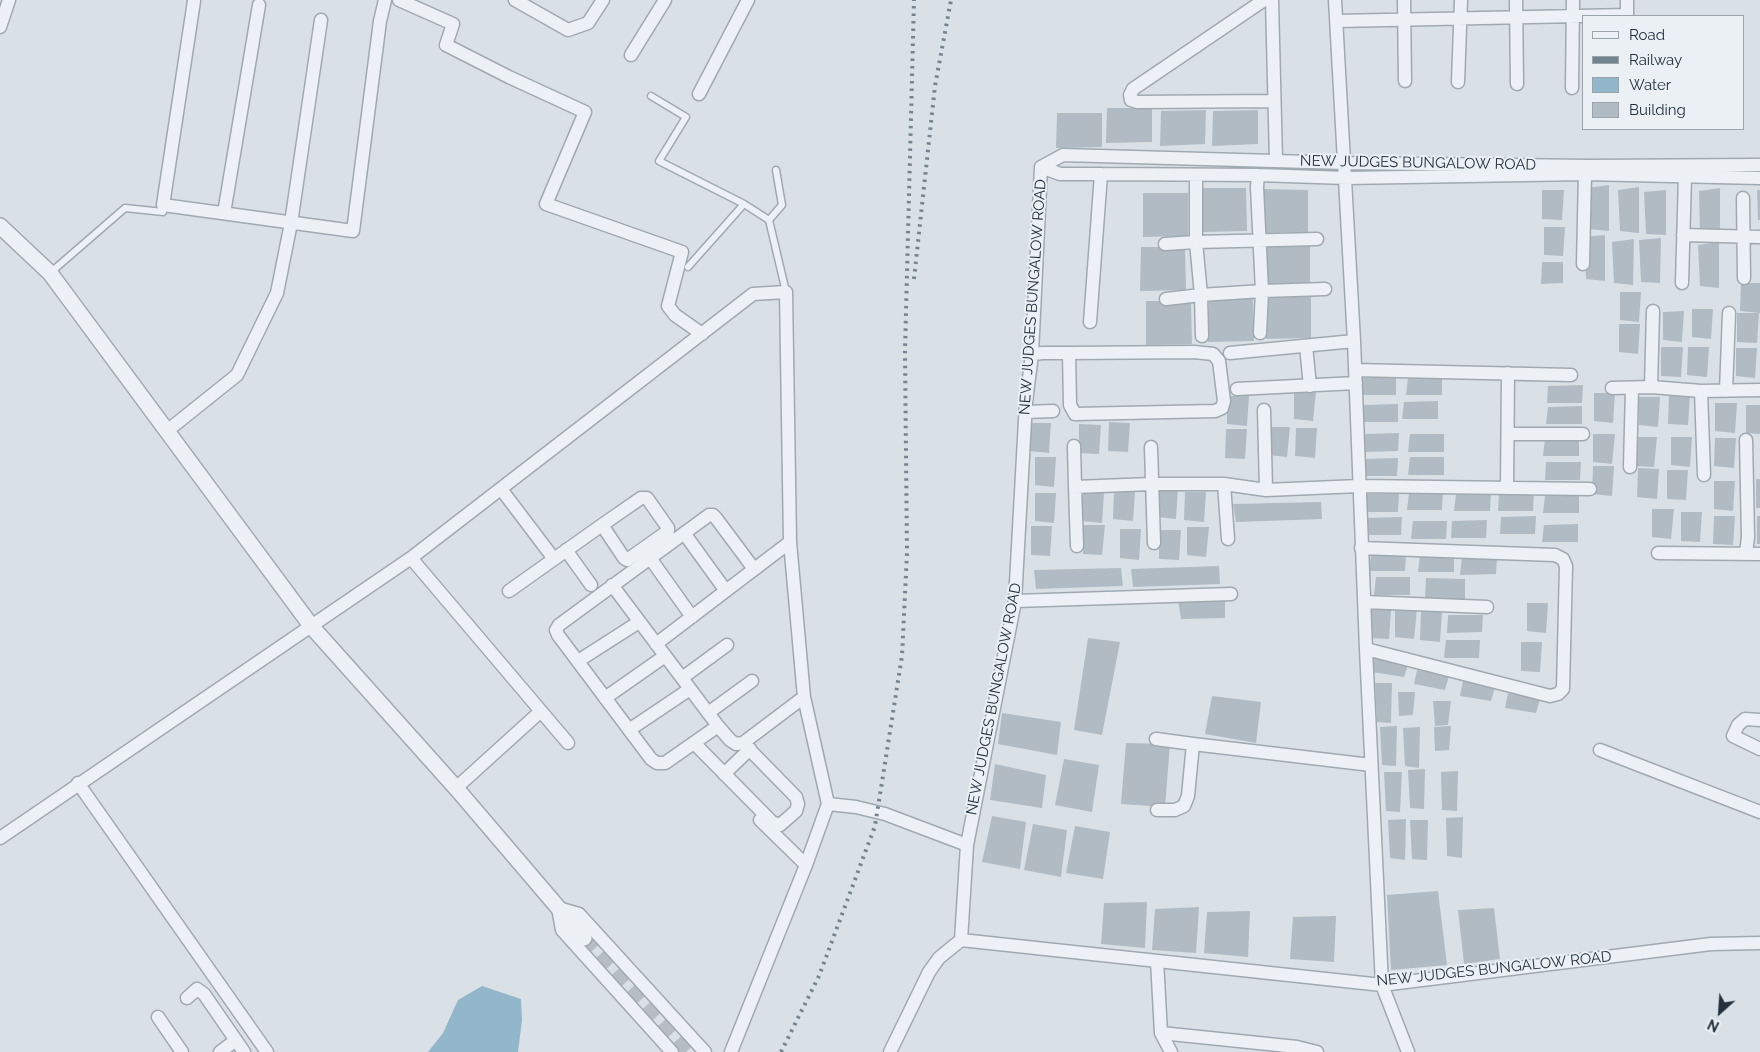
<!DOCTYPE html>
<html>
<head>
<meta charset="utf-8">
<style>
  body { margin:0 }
  #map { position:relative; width:1760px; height:1052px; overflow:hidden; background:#dae1e6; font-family:Raleway,sans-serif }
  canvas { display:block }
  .legend { position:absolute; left:1582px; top:15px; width:162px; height:115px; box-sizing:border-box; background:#eaf0f4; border:1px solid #9ba4ab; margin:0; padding:6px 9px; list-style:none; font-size:15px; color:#24313d }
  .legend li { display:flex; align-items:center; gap:10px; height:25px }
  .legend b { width:25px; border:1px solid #9ba4ab }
  .north { position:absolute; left:1695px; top:987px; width:50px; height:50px; -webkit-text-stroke:4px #eaf0f4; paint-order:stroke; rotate:206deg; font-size:14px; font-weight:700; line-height:20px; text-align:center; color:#24313d }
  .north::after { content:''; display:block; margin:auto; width:18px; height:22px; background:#24313d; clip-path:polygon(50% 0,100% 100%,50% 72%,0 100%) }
</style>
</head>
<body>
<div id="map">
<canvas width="1760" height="1052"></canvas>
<ul class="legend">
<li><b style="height:6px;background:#edf1f5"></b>Road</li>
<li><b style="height:6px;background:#738491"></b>Railway</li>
<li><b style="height:14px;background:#92b7ca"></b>Water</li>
<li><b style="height:14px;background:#b1bbc4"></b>Building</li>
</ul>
<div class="north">N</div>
</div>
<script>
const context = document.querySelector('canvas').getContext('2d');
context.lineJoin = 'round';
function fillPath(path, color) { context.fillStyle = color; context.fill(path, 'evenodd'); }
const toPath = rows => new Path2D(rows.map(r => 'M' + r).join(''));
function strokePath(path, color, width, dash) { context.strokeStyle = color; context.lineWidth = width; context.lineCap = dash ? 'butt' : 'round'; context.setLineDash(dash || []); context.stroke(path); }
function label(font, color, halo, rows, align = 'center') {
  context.font = font + ' Raleway,sans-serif'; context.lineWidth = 4; context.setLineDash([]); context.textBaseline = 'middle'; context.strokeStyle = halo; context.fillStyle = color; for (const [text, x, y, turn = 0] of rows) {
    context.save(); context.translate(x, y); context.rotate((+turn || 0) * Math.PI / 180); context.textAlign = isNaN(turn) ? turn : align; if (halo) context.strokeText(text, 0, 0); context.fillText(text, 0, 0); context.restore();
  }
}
const water = toPath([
  [482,986,521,999,522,1020,518,1052,428,1052,443,1033,458,1000]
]);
const building = toPath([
  [1107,108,1152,108,1152,142,1106,143],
  [1206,110,1205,144,1160,146,1161,111],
  [1258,110,1258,144,1212,146,1213,111],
  [1057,113,1102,113,1102,147,1056,148],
  [1609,185,1609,231,1589,229,1587,188],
  [1639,187,1639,233,1620,231,1618,190],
  [1202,188,1246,188,1247,231,1201,232],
  [1720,188,1720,234,1700,232,1699,191],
  [1263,189,1308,190,1308,232,1263,233],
  [1542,190,1564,190,1562,220,1542,219],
  [1666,190,1666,235,1646,234,1644,192],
  [1757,190,1760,190,1760,220,1758,220],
  [1143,193,1188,193,1188,236,1143,237],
  [1544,227,1565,227,1563,256,1544,255],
  [1605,235,1605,281,1586,279,1584,237],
  [1661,238,1660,283,1641,282,1639,240],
  [1634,239,1633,285,1614,283,1612,242],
  [1719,242,1719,288,1700,286,1698,245],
  [1310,243,1310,285,1265,287,1265,245],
  [1141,247,1185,247,1186,290,1140,291],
  [1542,262,1563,262,1563,283,1541,284],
  [1741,283,1760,283,1760,313,1740,311],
  [1620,292,1641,292,1639,322,1620,320],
  [1266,295,1311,295,1311,338,1266,339],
  [1209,298,1253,298,1254,341,1208,342],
  [1146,301,1191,301,1192,344,1146,345],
  [1692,309,1713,309,1711,339,1692,337],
  [1684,311,1682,342,1663,340,1663,312],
  [1737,313,1759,313,1757,343,1737,342],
  [1619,324,1640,324,1638,354,1619,352],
  [1661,347,1683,347,1681,377,1661,376],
  [1688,347,1709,347,1707,377,1687,375],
  [1736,348,1757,348,1755,378,1736,376],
  [1396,377,1396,395,1360,395,1362,378],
  [1442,377,1442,395,1406,395,1408,378],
  [1583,385,1582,403,1547,403,1548,386],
  [1294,391,1316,391,1313,421,1294,419],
  [1594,393,1615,393,1613,423,1594,421],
  [1669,395,1690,395,1688,425,1668,424],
  [1227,396,1249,396,1247,426,1227,424],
  [1639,397,1660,397,1658,427,1639,425],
  [1438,401,1438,419,1402,419,1404,402],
  [1715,403,1737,403,1735,433,1715,431],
  [1398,404,1398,422,1362,422,1364,405],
  [1746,405,1760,405,1760,434,1746,433],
  [1582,406,1582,424,1546,424,1548,407],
  [1109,422,1130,423,1128,452,1108,451],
  [1030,423,1051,423,1049,453,1029,451],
  [1079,424,1101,425,1099,454,1079,453],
  [1268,427,1290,427,1287,457,1268,455],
  [1296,428,1317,428,1315,458,1295,456],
  [1226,429,1247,429,1245,459,1225,458],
  [1399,433,1398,451,1363,452,1364,434],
  [1410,434,1444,434,1444,452,1408,452],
  [1593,434,1615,434,1612,464,1593,462],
  [1635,437,1657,437,1654,467,1635,466],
  [1671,437,1692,437,1690,467,1671,465],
  [1579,438,1579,456,1543,456,1545,439],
  [1715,438,1736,438,1734,468,1714,466],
  [1035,457,1056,457,1054,487,1035,485],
  [1410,457,1444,457,1444,475,1408,475],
  [1398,458,1397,476,1362,476,1363,459],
  [1546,462,1581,462,1580,480,1545,480],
  [1593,466,1614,466,1612,496,1592,494],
  [1638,468,1659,469,1657,499,1637,497],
  [1667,470,1688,470,1686,500,1667,499],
  [1756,479,1760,479,1760,508,1756,508],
  [1714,481,1735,481,1733,511,1714,509],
  [1157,488,1178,489,1176,519,1157,517],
  [1114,491,1135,491,1133,521,1113,519],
  [1185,492,1206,492,1204,522,1184,520],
  [1443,492,1442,510,1407,510,1409,493],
  [1035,493,1056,493,1054,523,1035,521],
  [1083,493,1104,493,1102,523,1082,521],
  [1491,493,1490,511,1454,511,1456,494],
  [1534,493,1533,511,1498,511,1499,494],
  [1364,494,1399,494,1398,512,1363,512],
  [1579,495,1579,513,1543,513,1545,496],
  [1321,502,1322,519,1236,522,1233,504],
  [1652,509,1674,509,1671,539,1652,537],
  [1681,512,1702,512,1700,542,1681,541],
  [1536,516,1535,534,1500,534,1501,517],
  [1714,516,1735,516,1733,545,1713,544],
  [1757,516,1760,516,1760,544,1757,544],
  [1402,517,1401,535,1366,535,1367,518],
  [1487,520,1486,538,1451,538,1452,521],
  [1413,521,1447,521,1446,539,1411,539],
  [1578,524,1578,542,1542,542,1544,525],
  [1083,525,1105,525,1102,555,1083,554],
  [1031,526,1052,526,1050,556,1031,555],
  [1187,527,1209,527,1206,557,1187,555],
  [1120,529,1141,529,1139,560,1120,558],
  [1159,530,1181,530,1179,560,1159,559],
  [1406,553,1405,571,1369,571,1371,554],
  [1454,554,1454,572,1418,572,1420,555],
  [1462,557,1497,557,1496,574,1460,575],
  [1219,566,1220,584,1133,587,1131,569],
  [1121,568,1123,586,1036,589,1034,570],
  [1376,577,1410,577,1410,595,1374,595],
  [1426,578,1465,579,1465,600,1425,599],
  [1225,599,1225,618,1181,619,1178,600],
  [1527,603,1548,603,1546,633,1527,631],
  [1370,609,1391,610,1389,639,1370,638],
  [1395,609,1417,609,1414,639,1395,637],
  [1421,612,1442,612,1440,642,1420,640],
  [1448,615,1483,615,1482,632,1447,633],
  [1088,638,1120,642,1102,735,1074,730],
  [1446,640,1480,640,1479,658,1444,658],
  [1521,642,1542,642,1540,672,1521,671],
  [1375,657,1408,664,1404,677,1372,672],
  [1417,670,1449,676,1445,690,1414,684],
  [1463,681,1495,687,1491,701,1460,696],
  [1375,683,1392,683,1391,723,1377,722],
  [1398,692,1415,692,1413,715,1399,716],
  [1508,693,1540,699,1536,713,1505,708],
  [1212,696,1261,702,1256,743,1205,734],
  [1433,701,1451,701,1448,725,1435,726],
  [1002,713,1061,722,1057,755,998,744],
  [1397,726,1396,766,1382,765,1380,727],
  [1451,726,1449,750,1435,751,1434,727],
  [1420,727,1419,768,1405,766,1403,728],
  [1126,743,1170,744,1165,807,1121,804],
  [1064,759,1099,765,1092,812,1055,805],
  [995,764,1046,775,1042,808,990,800],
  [1425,769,1424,809,1410,808,1408,770],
  [1458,771,1457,811,1442,810,1441,772],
  [1384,772,1402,772,1400,812,1386,811],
  [992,816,1026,822,1020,869,982,862],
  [1463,817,1462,858,1447,856,1446,818],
  [1406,819,1405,860,1390,858,1388,820],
  [1410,820,1428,820,1427,860,1412,859],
  [1033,824,1067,830,1061,877,1024,870],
  [1075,826,1110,832,1103,879,1066,873],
  [1438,891,1447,965,1391,970,1387,895],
  [1147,902,1145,948,1101,944,1104,903],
  [1199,907,1196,953,1152,950,1155,909],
  [1494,908,1500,959,1464,964,1458,910],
  [1250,911,1248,957,1204,953,1207,912],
  [1336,916,1334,962,1290,959,1293,917]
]);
const tertiaryTunnel = toPath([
  [584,938,689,1052]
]);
const service = toPath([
  [651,96,686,117,659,161,744,204,769,220,786,292],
  [769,220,782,205,776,170],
  [688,267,744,204],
  [50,273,125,208,163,212]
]);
const minor = toPath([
  [399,0,453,24,446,45,509,77,585,112,546,204,682,252,668,306,675,315,702,334],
  [515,0,568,30,588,23,603,0],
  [1264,0,1133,89,1130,95,1131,100,1137,102,1274,101],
  [1272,0,1276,161],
  [1335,0,1354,341,1366,649,1382,985,1408,1052],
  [1404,0,1405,81],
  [1516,0,1517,84],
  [194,1,163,205,353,231,380,21,385,0],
  [1627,16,1627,0],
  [1337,21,1627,15],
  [0,27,9,0],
  [631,55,665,0],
  [1458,82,1461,0],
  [1572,88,1573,0],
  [699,94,748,0],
  [1041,167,1032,354,1026,402,1015,601,967,845,961,940,1382,985,1711,944,1760,943],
  [1041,167,1063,155,1345,163,1590,166,1760,165],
  [1041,167,1060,174,1101,174,1258,175,1346,178,1585,174,1760,178],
  [1196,176,1196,242,1201,295,1262,291,1257,187,1258,175],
  [1743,198,1744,278],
  [224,213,259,5],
  [1683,235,1760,237],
  [1165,244,1196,242,1317,239],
  [1583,264,1585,174],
  [1682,283,1685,176],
  [1166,299,1201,295,1202,336],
  [1090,322,1101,174],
  [1260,333,1262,291,1325,289],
  [1306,346,1310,386],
  [1230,353,1354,341],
  [1032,354,1043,353,1069,353,1194,352,1213,354,1219,361,1224,401,1222,408,1215,411,1075,414,1070,405,1069,353],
  [1355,370,1571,375],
  [1651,387,1653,311],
  [1612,388,1651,387,1701,391,1760,390],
  [1237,389,1356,383],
  [1701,391,1704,475],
  [1726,391,1729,313],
  [1264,410,1266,490],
  [1026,412,1053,411],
  [167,431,237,375,277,293,291,223,321,20],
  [1508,434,1583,434],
  [1746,440,1748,537,1746,553],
  [1074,446,1075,487,1151,484,1224,484,1266,490,1359,486,1590,489],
  [1151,447,1154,543],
  [1630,467,1632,388],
  [1224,484,1228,539],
  [1075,487,1077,546],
  [1507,488,1508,373],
  [501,489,554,559],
  [684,533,726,591],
  [1361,548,1555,555,1563,559,1566,566,1563,689,1558,694,1550,696,1366,649],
  [566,550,591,585],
  [1658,553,1760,554],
  [411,558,568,743],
  [650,558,692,617],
  [754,569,716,518,713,515,709,515,559,625,556,630,558,635,651,759,657,763,665,763,718,726,730,740,736,744,743,743,804,697],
  [612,585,718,726],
  [509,591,602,525,641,498,647,498,668,528,668,531,627,560,624,558,602,525],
  [1015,601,1231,594],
  [1364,602,1487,607],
  [656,644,790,542],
  [578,661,639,622],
  [682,678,727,645],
  [605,698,665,656],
  [708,713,752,681],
  [1760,720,1745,719,1738,725,1733,736,1760,749],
  [629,730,690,689],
  [1156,739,1193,744],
  [694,743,772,822,780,825,796,811,798,804,796,797,743,743],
  [1600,750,1760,812],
  [724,774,750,749],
  [78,783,267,1052],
  [456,788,541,711],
  [828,804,856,807,885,814,967,845],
  [1157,810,1175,810,1184,806,1188,796,1193,744,1371,765],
  [760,820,806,865],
  [0,838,411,558,753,294,786,292,790,542,804,697,828,804,806,865,731,1052],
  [1157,961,1161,1033,1171,1052],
  [187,998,197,989,204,994,244,1052],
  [158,1017,182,1052],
  [1161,1033,1297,1047,1317,1052],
  [220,1052,236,1040],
  [672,1052,562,930,558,908,579,914,705,1052],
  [890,1052,929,972,939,958,961,940]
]);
const tertiary = toPath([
  [0,226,50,273,312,627,456,788,584,938]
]);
const rail = toPath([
  [914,279,935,86,951,0],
  [781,1052,819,976,875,826,902,656,907,553,905,351,914,0]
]);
const streetNames = [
  ["NEW JUDGES BUNGALOW ROAD",1418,163,1],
  ["NEW JUDGES BUNGALOW ROAD",1033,297,-86],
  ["NEW JUDGES BUNGALOW ROAD",994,699,-79],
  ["NEW JUDGES BUNGALOW ROAD",1494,969,-6]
];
fillPath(water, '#92b7ca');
fillPath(building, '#b1bbc4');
strokePath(tertiaryTunnel, '#b6bec4', 15, [15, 8]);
strokePath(service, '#a0a9b0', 9);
strokePath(minor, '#a0a9b0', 15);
strokePath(tertiary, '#a0a9b0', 18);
strokePath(service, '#edf1f5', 6);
strokePath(minor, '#edf1f5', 12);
strokePath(tertiary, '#edf1f5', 15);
strokePath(rail, '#738491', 4, [2.5, 5]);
label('15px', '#24313d', '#eaf0f4', streetNames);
</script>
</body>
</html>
